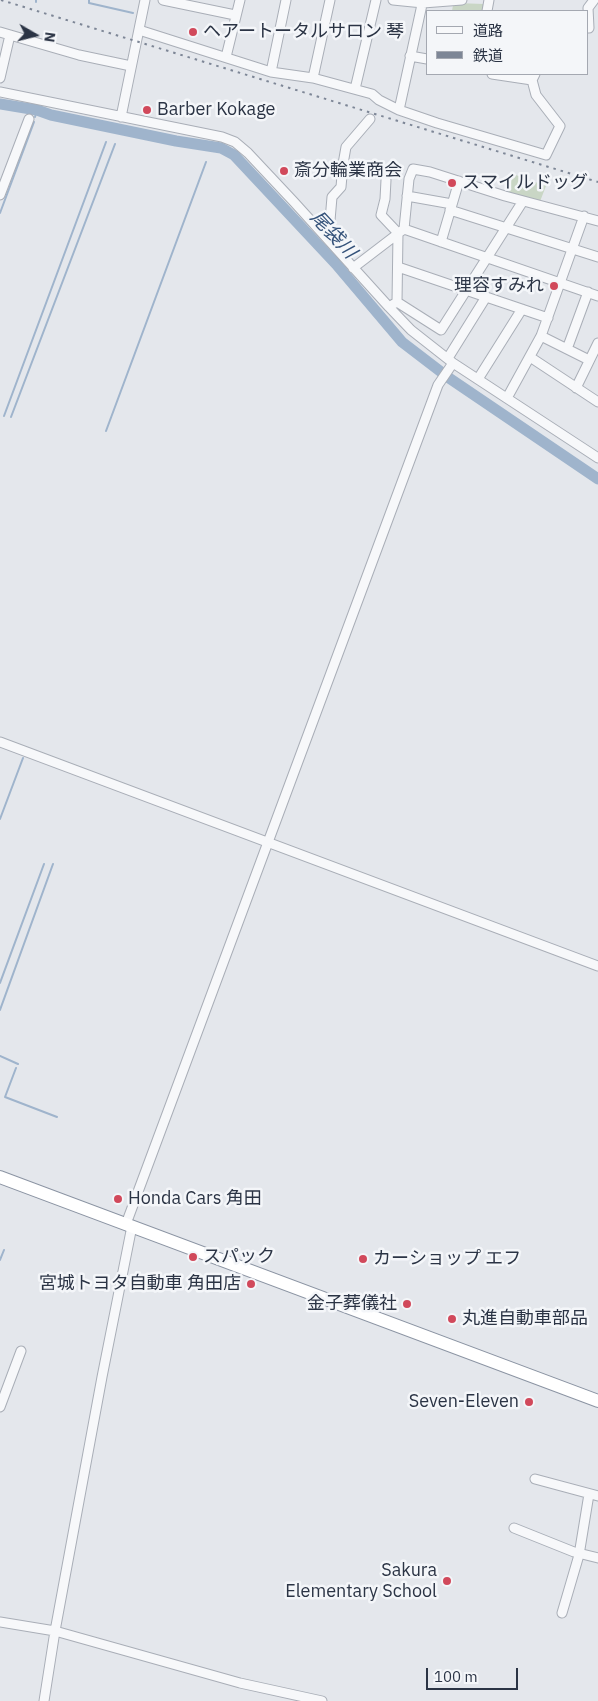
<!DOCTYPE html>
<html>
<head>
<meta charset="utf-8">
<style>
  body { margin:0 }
  #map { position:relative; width:598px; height:1701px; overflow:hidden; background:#e4e7ec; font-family:"IBM Plex Sans","Noto Sans JP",sans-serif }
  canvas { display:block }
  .legend { position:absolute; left:426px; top:10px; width:162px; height:65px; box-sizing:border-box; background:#f4f6f9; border:1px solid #a4a8b1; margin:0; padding:6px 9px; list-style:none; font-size:15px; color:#2b3445 }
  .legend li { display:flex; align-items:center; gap:10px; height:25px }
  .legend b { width:25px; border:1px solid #a4a8b1 }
  .north { position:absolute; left:10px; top:10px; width:50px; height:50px; -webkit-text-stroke:4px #f4f6f9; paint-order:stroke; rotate:98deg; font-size:14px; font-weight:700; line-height:20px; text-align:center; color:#2b3445 }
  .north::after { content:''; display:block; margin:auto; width:18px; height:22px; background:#2b3445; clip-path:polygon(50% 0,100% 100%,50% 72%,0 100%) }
  .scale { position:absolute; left:426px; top:1668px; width:92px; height:22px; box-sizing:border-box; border:2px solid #2b3445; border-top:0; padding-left:6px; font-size:15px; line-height:18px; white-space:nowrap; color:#2b3445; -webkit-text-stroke:4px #f4f6f9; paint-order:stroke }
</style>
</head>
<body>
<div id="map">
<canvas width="598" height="1701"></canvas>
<ul class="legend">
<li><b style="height:6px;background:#f7f8fa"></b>道路</li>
<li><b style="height:6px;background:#7d8696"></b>鉄道</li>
</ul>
<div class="north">N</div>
<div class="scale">100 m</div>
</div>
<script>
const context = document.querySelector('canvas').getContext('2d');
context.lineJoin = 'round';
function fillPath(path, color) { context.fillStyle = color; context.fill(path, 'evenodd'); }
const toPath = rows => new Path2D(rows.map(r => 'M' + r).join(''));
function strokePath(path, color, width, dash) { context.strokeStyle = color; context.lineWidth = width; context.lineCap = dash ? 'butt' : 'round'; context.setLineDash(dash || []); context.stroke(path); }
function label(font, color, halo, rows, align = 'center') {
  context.font = font + ' "IBM Plex Sans","Noto Sans JP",sans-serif'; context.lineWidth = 5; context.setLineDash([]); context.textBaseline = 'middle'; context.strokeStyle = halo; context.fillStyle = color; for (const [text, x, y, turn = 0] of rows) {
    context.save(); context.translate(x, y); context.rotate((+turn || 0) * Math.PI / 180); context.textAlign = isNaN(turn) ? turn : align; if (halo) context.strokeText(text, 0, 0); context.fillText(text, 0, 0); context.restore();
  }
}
const green = toPath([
  [456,3,484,4,483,11,452,11,453,5],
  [513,174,546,186,539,204,508,194]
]);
const stream = toPath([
  [89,0,89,3,133,13],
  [36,2,36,0],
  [35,117,37,110],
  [0,213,34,122],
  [4,416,106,142],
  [11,417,115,144],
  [106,431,206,162],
  [0,819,23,758],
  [0,983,44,864],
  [0,1010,53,864],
  [0,1056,18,1064],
  [16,1068,5,1097,57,1117],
  [0,1260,4,1250]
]);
const river = toPath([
  [0,104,37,110,51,115,176,141,221,148,234,155,336,264,402,342,449,378,598,479]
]);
const minor = toPath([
  [163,0,235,15],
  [393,0,423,3,462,0],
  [487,11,489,0],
  [587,28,589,28,588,8,594,0],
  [139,30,271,72,313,78,372,94,379,100,399,110,437,123,546,155,560,126,536,95,532,80,535,74],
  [0,32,79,55,131,66],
  [410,56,427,59],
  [226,57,240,0],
  [271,72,286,0],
  [492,74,532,80],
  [0,78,10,35],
  [313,78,330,0],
  [355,89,376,0],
  [0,92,222,137,235,142,248,153,294,202,389,307,411,330,453,363,598,458],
  [399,110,423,0],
  [121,117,145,0],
  [386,180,385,199,381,215,398,233,397,302,392,305],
  [0,195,29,119],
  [407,196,452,204],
  [450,210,598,257],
  [404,229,598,296],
  [330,241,329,232,332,197,341,187,343,164,346,147,370,119],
  [441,242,459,181],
  [398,267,548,318],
  [353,268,404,229,409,179,413,169,430,172,505,196,598,221],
  [397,302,441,330,523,201],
  [541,336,589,360],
  [567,349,588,292],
  [530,357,598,402],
  [448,358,486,297],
  [478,379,522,309],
  [576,388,598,343],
  [507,398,541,336,584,216],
  [0,742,598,966],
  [126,1224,438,385,453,363],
  [0,1407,21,1351],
  [535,1479,598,1496],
  [514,1528,574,1552,598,1558],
  [562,1613,579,1555,589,1494],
  [0,1622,55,1631,240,1683,322,1701],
  [44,1701,55,1631,102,1377,132,1226]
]);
const highway = toPath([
  [0,1177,598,1401]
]);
const rail = toPath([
  [1,0,598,182]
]);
const markers = [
  [193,32,5,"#d1495b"],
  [147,110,5,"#d1495b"],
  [284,171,5,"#d1495b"],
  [452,183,5,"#d1495b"],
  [554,286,5,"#d1495b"],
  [118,1199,5,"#d1495b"],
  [193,1257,5,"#d1495b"],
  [363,1259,5,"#d1495b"],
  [251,1284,5,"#d1495b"],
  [407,1304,5,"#d1495b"],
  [452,1319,5,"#d1495b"],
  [529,1402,5,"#d1495b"],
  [447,1581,5,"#d1495b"]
];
const poiNames = [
  ["ヘアートータルサロン 琴",203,32],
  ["Barber Kokage",157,110],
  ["斎分輪業商会",294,171],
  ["スマイルドッグ",462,183],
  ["理容すみれ",544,286,"right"],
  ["Honda Cars 角田",128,1199],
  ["スパック",203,1257],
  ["カーショップ エフ",373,1259],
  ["宮城トヨタ自動車 角田店",241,1284,"right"],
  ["金子葬儀社",397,1304,"right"],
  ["丸進自動車部品",462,1319],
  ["Seven-Eleven",519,1402,"right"],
  ["Sakura",437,1571,"right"],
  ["Elementary School",437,1592,"right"]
];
const waterNames = [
  ["尾袋川",333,235,47]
];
fillPath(green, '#c9d6c5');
strokePath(stream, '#9fb4cc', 2);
strokePath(river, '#9fb4cc', 11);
strokePath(minor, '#a9aeb7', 11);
strokePath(highway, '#8b94a3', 14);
strokePath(minor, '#f7f8fa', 9);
strokePath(highway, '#fff', 12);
strokePath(rail, '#7d8696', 2, [2.5, 5]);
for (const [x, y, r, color] of markers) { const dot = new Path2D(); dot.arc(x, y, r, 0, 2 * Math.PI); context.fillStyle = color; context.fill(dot); strokePath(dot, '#f4f6f9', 2); }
label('18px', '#2b3445', '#f4f6f9', poiNames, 'left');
label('italic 19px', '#34527a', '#f4f6f9', waterNames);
</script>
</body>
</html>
